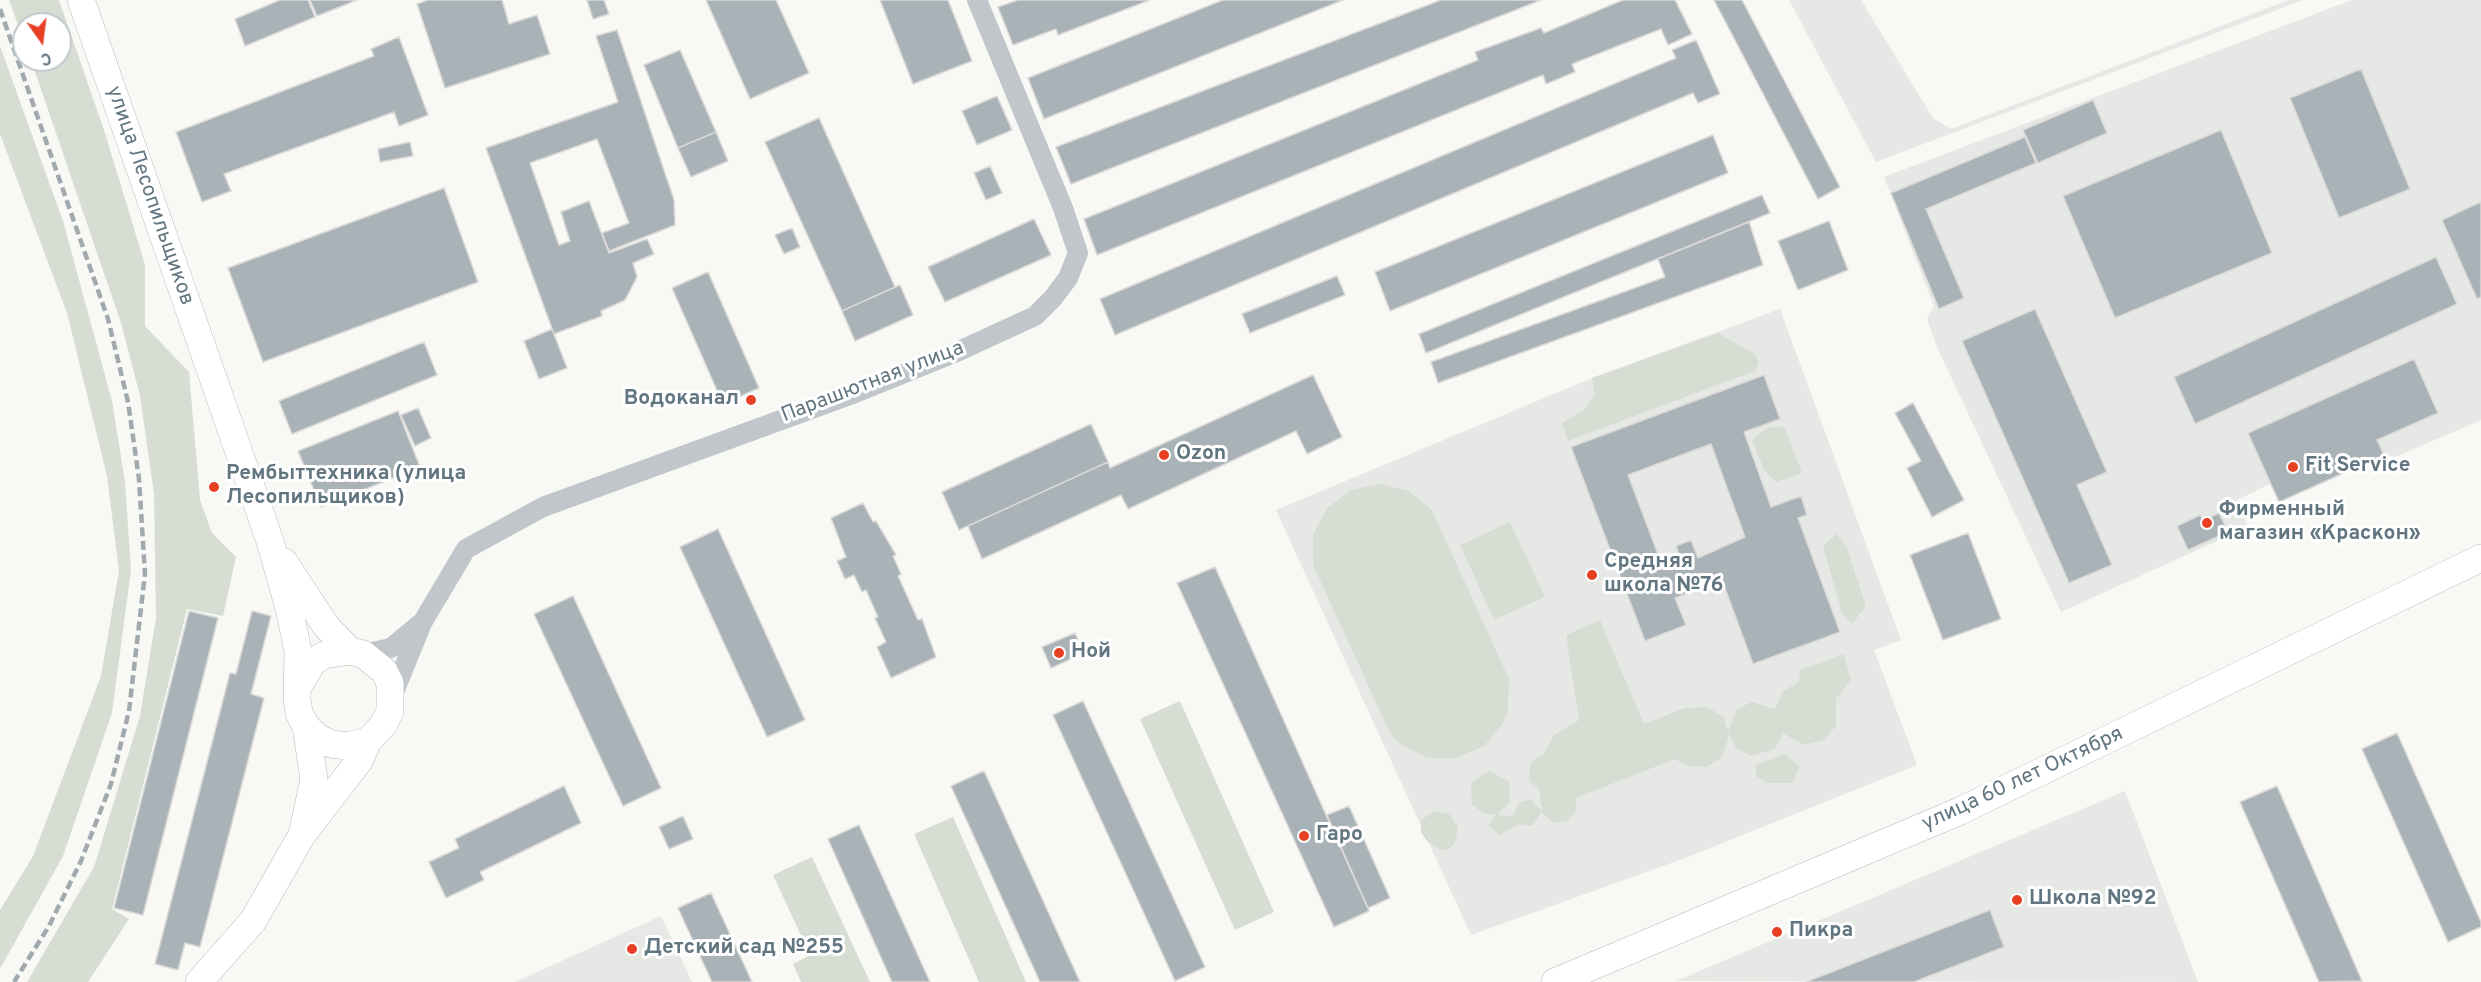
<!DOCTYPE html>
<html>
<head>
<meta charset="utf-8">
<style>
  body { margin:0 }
  #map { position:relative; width:2481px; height:982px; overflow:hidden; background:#f8f8f5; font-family:Overpass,sans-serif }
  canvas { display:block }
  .north { position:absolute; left:12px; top:12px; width:60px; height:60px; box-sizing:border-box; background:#fff; border:2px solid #c0c8cd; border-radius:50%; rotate:166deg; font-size:16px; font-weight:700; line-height:24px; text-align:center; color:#627681 }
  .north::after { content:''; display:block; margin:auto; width:21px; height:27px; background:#e84025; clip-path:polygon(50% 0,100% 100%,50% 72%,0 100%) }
</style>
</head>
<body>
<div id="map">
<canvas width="2481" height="982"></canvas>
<div class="north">С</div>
</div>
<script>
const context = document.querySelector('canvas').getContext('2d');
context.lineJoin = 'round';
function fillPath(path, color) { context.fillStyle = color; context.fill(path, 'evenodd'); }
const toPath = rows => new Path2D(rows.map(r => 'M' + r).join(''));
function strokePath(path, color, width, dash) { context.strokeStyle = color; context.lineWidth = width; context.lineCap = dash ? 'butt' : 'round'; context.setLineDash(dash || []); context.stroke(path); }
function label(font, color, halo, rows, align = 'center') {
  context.font = font + ' Overpass,sans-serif'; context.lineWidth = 6; context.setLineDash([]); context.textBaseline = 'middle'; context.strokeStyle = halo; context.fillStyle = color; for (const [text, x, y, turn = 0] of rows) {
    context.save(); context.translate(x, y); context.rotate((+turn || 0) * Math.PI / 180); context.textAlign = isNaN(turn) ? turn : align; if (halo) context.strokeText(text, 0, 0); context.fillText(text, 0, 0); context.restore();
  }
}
const built = toPath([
  [1789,0,1861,0,1933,118,1951,129,2289,0,2303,0,1876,162],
  [2352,0,2481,0,2481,420,2395,457,2384,455,2279,502,2270,484,2237,500,2248,527,2061,612,1937,347,1927,319,1934,306,1884,177],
  [1780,309,1901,640,1874,650,1917,765,1688,857,1471,935,1276,510,1592,378],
  [2125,791,2198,982,1676,981],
  [661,916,692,982,515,982]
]);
const green = toPath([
  [9,0,59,0,105,133,145,265,145,326,189,372,200,500,212,533,236,557,223,616,187,609,112,909,129,919,88,982,27,982,94,867,140,716,156,618,154,494,140,396,121,323,31,60,60,60,60,24,24,24,24,41],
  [0,46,63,221,112,401,125,482,131,570,112,713,63,856,0,969,0,910,33,856,101,676,119,571,107,476,67,313,0,134],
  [1718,333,1753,353,1759,362,1755,371,1568,441,1562,423,1584,410,1595,394,1592,378],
  [1784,426,1802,473,1776,482,1764,470,1752,440,1767,428],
  [1380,484,1409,491,1432,510,1509,679,1508,709,1503,723,1484,746,1457,758,1427,758,1400,744,1390,733,1313,565,1313,535,1327,508,1351,490],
  [1510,522,1545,597,1494,620,1460,545],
  [1836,534,1846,545,1866,606,1852,624,1842,613,1823,546],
  [1600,620,1644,724,1685,708,1708,707,1724,718,1728,732,1737,709,1752,702,1775,709,1783,691,1799,682,1800,670,1844,654,1851,680,1836,699,1836,726,1823,741,1803,745,1783,733,1775,749,1751,756,1736,748,1729,734,1723,756,1707,767,1687,766,1675,759,1576,798,1576,812,1566,822,1552,822,1542,812,1532,826,1520,824,1500,835,1488,826,1496,814,1485,814,1472,805,1471,783,1489,771,1509,781,1510,803,1497,814,1505,817,1514,814,1519,803,1530,799,1542,811,1539,789,1529,781,1531,762,1543,755,1554,735,1579,720,1566,635],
  [1180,701,1274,912,1235,930,1140,719],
  [1784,754,1800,766,1792,783,1767,783,1756,776,1756,765],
  [1434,811,1449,814,1458,827,1455,843,1449,849,1440,850,1426,840,1421,832,1421,820],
  [953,817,1026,982,979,982,914,834],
  [812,857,870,982,801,982,793,964,810,955,773,875]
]);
const building = toPath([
  [280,0,308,0,315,17,245,46,235,19,280,0],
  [310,0,357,0,317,16,310,0],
  [428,0,502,0,509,24,537,15,550,54,445,88,417,4,428,0],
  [587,0,604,0,609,14,593,19,587,0],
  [706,0,776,0,809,73,750,99,706,0],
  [880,0,948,0,972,61,913,84,880,0],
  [1018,0,1150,0,1058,35,1056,29,1013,45,998,7,1018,0],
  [1223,0,1343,0,1044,119,1028,78,1223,0],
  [1441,0,1541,0,1071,184,1056,147,1441,0],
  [1623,0,1675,0,1692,34,1668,45,1661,29,1572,64,1575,72,1546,84,1543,75,1097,255,1084,219,1478,60,1475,52,1541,28,1544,33,1623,0],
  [1714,0,1742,0,1840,187,1818,199,1714,0],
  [617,30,674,200,675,225,609,251,602,233,629,223,597,139,530,163,559,245,570,241,561,212,589,201,609,253,647,239,654,254,633,263,637,277,625,300,601,311,602,316,554,334,486,148,618,102,596,36,617,30],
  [399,37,428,115,399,126,394,112,224,174,231,191,202,202,176,132,374,56,371,49,399,37],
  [1696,40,1720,94,1698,103,1693,93,1115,335,1100,299,1676,58,1672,50,1696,40],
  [680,50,716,132,678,148,644,65,680,50],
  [2361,69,2410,189,2339,218,2290,98,2361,69],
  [997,96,1012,130,977,145,962,111,997,96],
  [2093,100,2107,133,2038,163,2023,130,2093,100],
  [819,118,895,287,842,311,765,142,819,118],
  [2221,130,2272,253,2115,318,2063,196,2221,130],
  [716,132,728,161,691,177,678,148,716,132],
  [1713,135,1728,173,1390,311,1375,272,1713,135],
  [2025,137,2036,163,1926,209,1964,298,1939,309,1891,193,2025,137],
  [410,142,413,156,380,162,378,149,410,142],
  [990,166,1002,193,986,200,974,173,990,166],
  [444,188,478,282,263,362,228,268,444,188],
  [1762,195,1770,213,1426,353,1419,334,1762,195],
  [2481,202,2481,297,2477,299,2442,220,2481,202],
  [1034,219,1051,255,945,302,928,267,1034,219],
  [1829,221,1848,270,1798,290,1778,241,1829,221],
  [1749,222,1763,265,1438,383,1431,362,1665,277,1658,259,1749,222],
  [792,228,800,247,784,254,775,235,792,228],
  [2436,257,2457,304,2195,424,2174,377,2436,257],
  [708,272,759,388,723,404,672,288,708,272],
  [1337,276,1345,295,1250,333,1242,314,1337,276],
  [900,285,913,315,855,341,842,311,900,285],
  [2035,309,2107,472,2077,485,2112,565,2069,583,1962,341,2035,309],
  [552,329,567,368,539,379,524,341,552,329],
  [424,342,437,375,292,434,279,401,424,342],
  [2414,359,2438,413,2377,440,2384,455,2279,502,2248,433,2414,359],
  [1313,375,1342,437,1307,454,1296,431,1128,509,1121,495,982,559,968,526,1108,462,1110,468,1313,375],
  [1764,375,1780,419,1744,432,1771,507,1801,496,1807,515,1798,518,1840,632,1753,664,1722,580,1675,598,1686,625,1645,641,1571,447,1764,375],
  [1711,444,1745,537,1698,558,1691,540,1676,546,1682,563,1664,570,1628,475,1711,444],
  [1913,403,1964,500,1932,517,1907,468,1921,461,1895,413,1913,403],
  [418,408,431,438,415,446,401,415,418,408],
  [398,411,420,467,321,507,298,451,398,411],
  [1091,424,1108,462,959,530,942,492,1091,424],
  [863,503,873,522,876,521,896,555,893,556,901,574,898,576,918,620,922,619,936,657,891,678,877,647,886,642,875,618,878,617,866,590,862,592,854,575,845,579,837,561,846,557,831,518,863,503],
  [2219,513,2228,532,2188,550,2177,526,2200,515,2203,521,2219,513],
  [718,529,805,720,767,737,680,547,718,529],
  [1968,533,2001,619,1943,640,1910,555,1968,533],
  [1215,567,1369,911,1334,927,1177,583,1215,567],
  [573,596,661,788,623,806,534,614,573,596],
  [189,611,218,618,143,915,114,908,189,611],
  [252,611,271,616,251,694,264,698,200,947,185,943,178,970,155,964,230,673,236,674,252,611],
  [1075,633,1084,653,1051,668,1042,647,1075,633],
  [1083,701,1205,967,1175,981,1053,715,1083,701],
  [2397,733,2481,922,2481,927,2448,942,2362,749,2397,733],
  [984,771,1080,982,1040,982,951,786,984,771],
  [564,786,581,823,480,872,484,880,446,898,429,862,459,848,455,839,564,786],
  [2277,786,2362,981,2319,982,2240,802,2277,786],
  [1349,806,1390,898,1368,908,1327,815,1349,806],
  [683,816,693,839,669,849,659,827,683,816],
  [859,825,930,982,892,982,828,839,859,825],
  [711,893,752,982,712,982,678,908,711,893],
  [1990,910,2004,947,1914,982,1806,982,1990,910]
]);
const minor = toPath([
  [363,654,391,648,420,624],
  [392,697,422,623,466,549,543,507,855,393,959,351,1035,316,1053,298,1068,278,1078,253,1063,208,977,0]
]);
const secondary = toPath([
  [81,0,270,541,289,608,298,651,297,699,299,713,306,726,314,780,302,835],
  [284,562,326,626,350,651],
  [306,726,317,737,331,744,347,746,368,741],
  [199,982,253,921,302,835,359,761,368,741,384,724,390,711,390,683,384,671,363,654,350,651,324,655,313,662,299,685],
  [1555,982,1960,811,2481,558]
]);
const rail = toPath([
  [0,9,108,319,128,402,139,479,145,574,129,711,111,784,81,861,49,926,14,982]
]);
const markers = [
  [751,400,6,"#e84025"],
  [1164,455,6,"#e84025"],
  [2293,467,6,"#e84025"],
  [214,487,6,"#e84025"],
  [2207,523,6,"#e84025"],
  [1592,575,6,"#e84025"],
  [1059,653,6,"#e84025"],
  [1304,836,6,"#e84025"],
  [2017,900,6,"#e84025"],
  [1777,932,6,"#e84025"],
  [632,949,6,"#e84025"]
];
const streetNames = [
  ["улица Лесопильщиков",149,196,71],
  ["Парашютная улица",873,383,-21],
  ["улица 60 лет Октября",2023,780,-25]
];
const poiNames = [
  ["Водоканал",739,400,"right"],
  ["Ozon",1176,455],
  ["Fit Service",2305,467],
  ["Рембыттехника (улица",226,475],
  ["Лесопильщиков)",226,499],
  ["Фирменный",2219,511],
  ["магазин «Краскон»",2219,535],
  ["Средняя",1604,563],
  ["школа №76",1604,587],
  ["Ной",1071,653],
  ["Гаро",1316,836],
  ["Школа №92",2029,900],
  ["Пикра",1789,932],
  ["Детский сад №255",644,949]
];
fillPath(built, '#e6e8e6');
fillPath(green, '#d8ddd4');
fillPath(building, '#a8b2b7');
strokePath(building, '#dad9d7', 1.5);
strokePath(secondary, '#b3babe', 28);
strokePath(minor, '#c1c6ca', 20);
strokePath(secondary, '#fff', 27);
strokePath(rail, '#a0a9ae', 4.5, [9, 4.5]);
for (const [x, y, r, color] of markers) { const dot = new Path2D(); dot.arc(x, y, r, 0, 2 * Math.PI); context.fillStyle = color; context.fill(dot); strokePath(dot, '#fff', 2); }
label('21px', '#627681', '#fff', streetNames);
label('bold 21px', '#627681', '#fff', poiNames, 'left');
</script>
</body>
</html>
